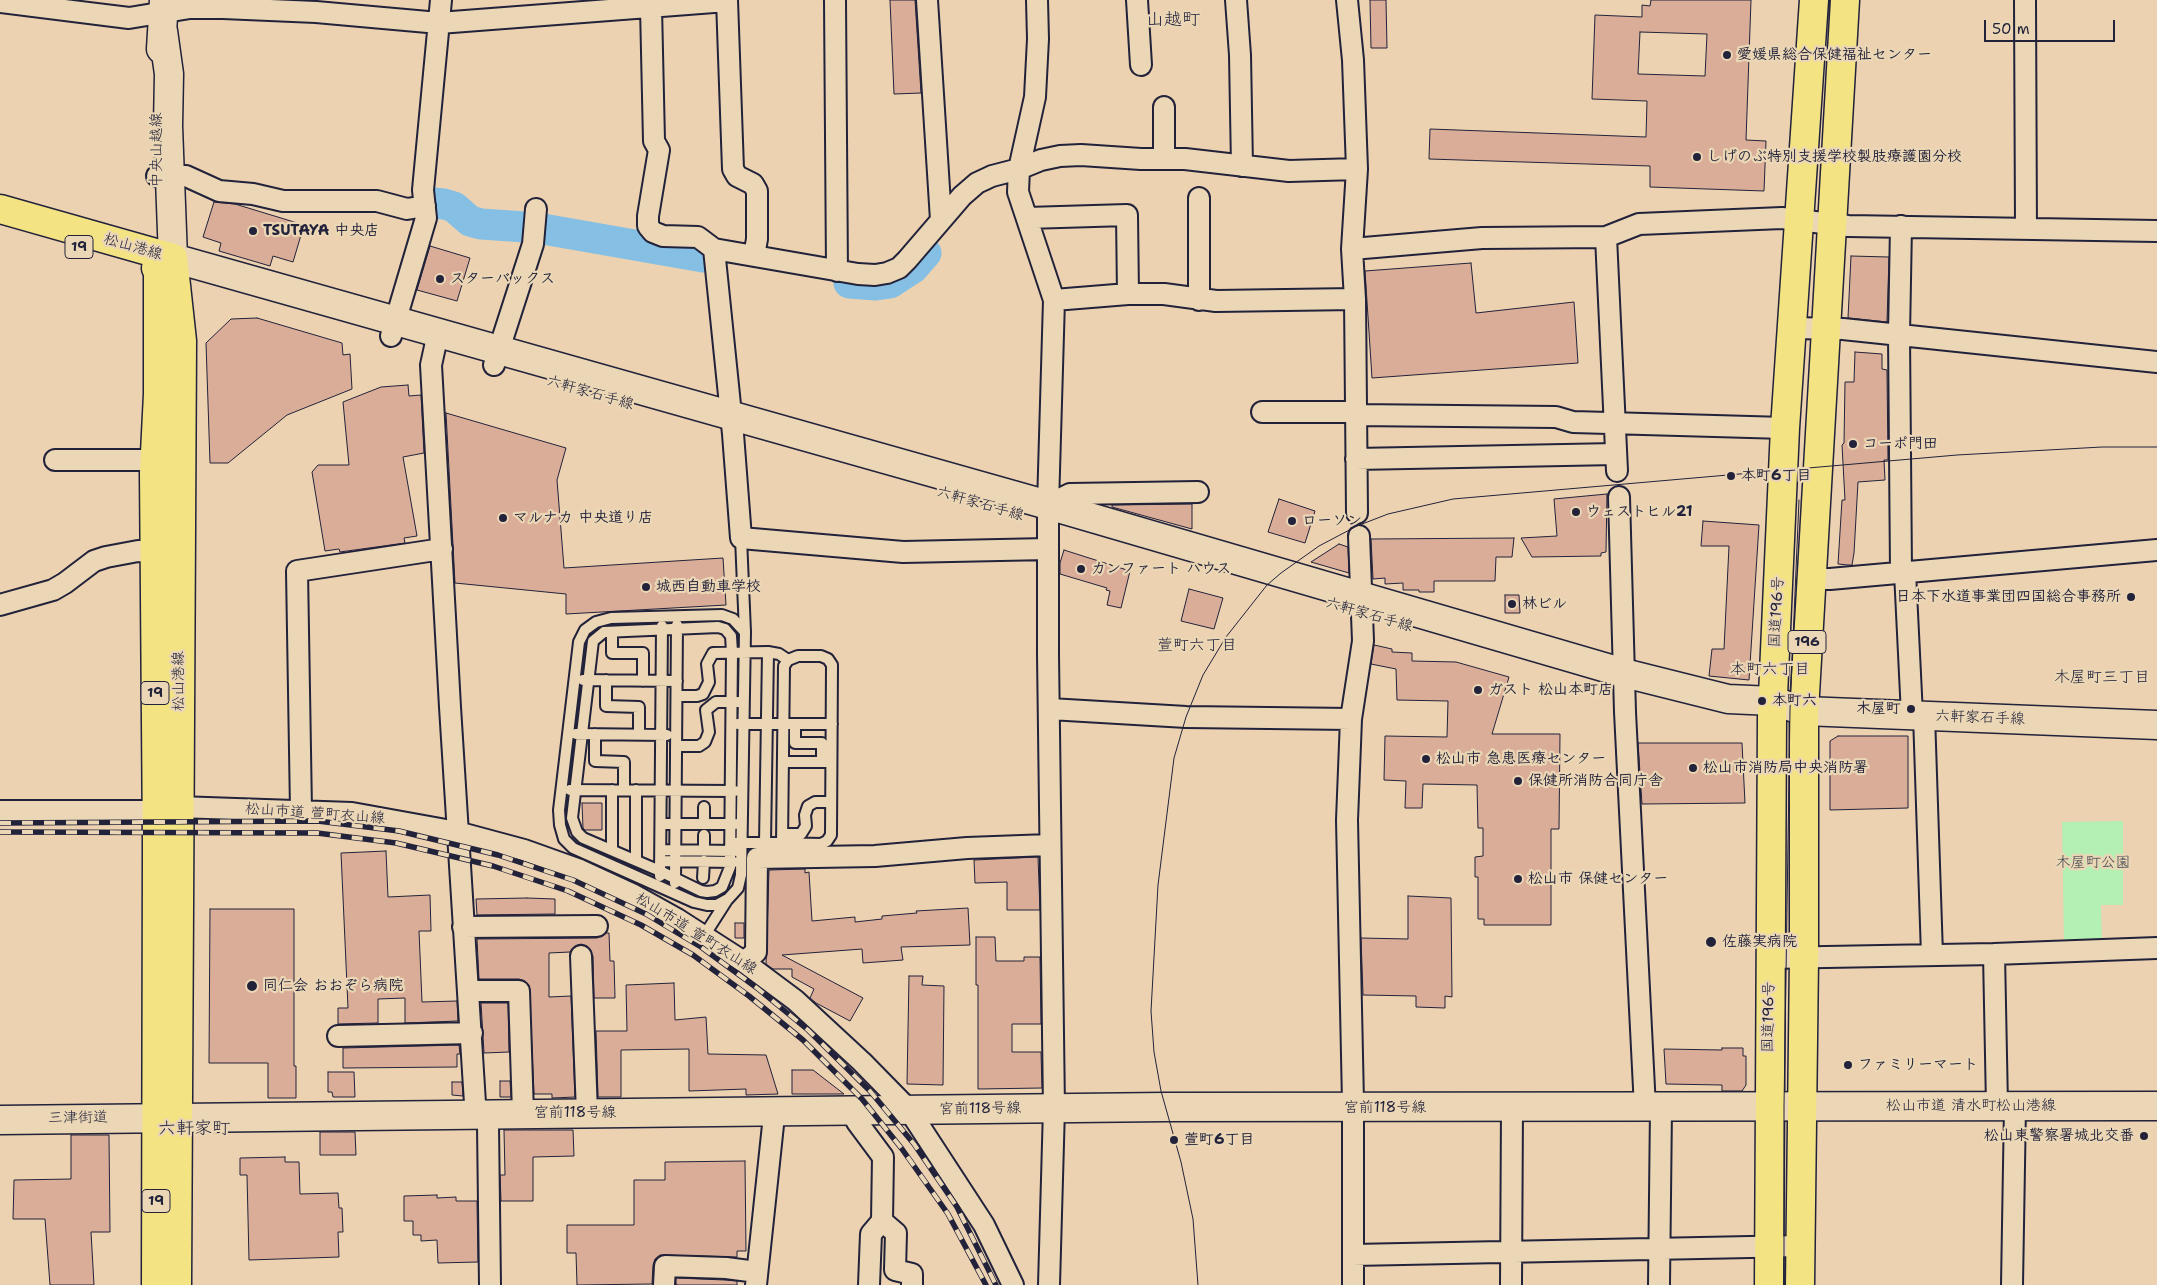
<!DOCTYPE html>
<html>
<head>
<meta charset="utf-8">
<style>
  body { margin:0 }
  #map { position:relative; width:2157px; height:1285px; overflow:hidden; background:#ecd2b1; font-family:"Shantell Sans",sans-serif }
  canvas { display:block }
  .scale { position:absolute; left:1984px; top:20px; width:131px; height:22px; box-sizing:border-box; border:2px solid #22223b; border-top:0; padding-left:6px; font-size:15px; line-height:18px; white-space:nowrap; color:#22223b; -webkit-text-stroke:4px #ebd7b5; paint-order:stroke }
</style>
</head>
<body>
<div id="map">
<canvas width="2157" height="1285"></canvas>
<div class="scale">50 m</div>
</div>
<script>
const context = document.querySelector('canvas').getContext('2d');
context.lineJoin = 'round';
function fillPath(path, color) { context.fillStyle = color; context.fill(path, 'evenodd'); }
const toPath = rows => new Path2D(rows.map(r => 'M' + r).join(''));
function strokePath(path, color, width, dash) { context.strokeStyle = color; context.lineWidth = width; context.lineCap = dash ? 'butt' : 'round'; context.setLineDash(dash || []); context.stroke(path); }
function label(font, color, halo, rows, align = 'center') {
  context.font = font + ' "Shantell Sans","Klee One",sans-serif'; context.lineWidth = 4.5; context.setLineDash([]); context.textBaseline = 'middle'; context.strokeStyle = halo; context.fillStyle = color; for (const [text, x, y, turn = 0] of rows) {
    context.save(); context.translate(x, y); context.rotate((+turn || 0) * Math.PI / 180); context.textAlign = isNaN(turn) ? turn : align; if (halo) context.strokeText(text, 0, 0); context.fillText(text, 0, 0); context.restore();
  }
}
const green = toPath([
  [2123,821,2123,905,2101,905,2102,944,2064,944,2062,822]
]);
const river = toPath([
  [433,203,444,204,454,207,470,221,481,224,525,227],
  [543,229,703,257],
  [849,283,876,285,890,283,913,268,926,253]
]);
const building = toPath([
  [890,0,915,0,921,93,894,94,890,0],
  [1370,0,1386,0,1387,48,1371,48,1370,0],
  [1651,0,1751,0,1746,140,1766,141,1764,191,1650,187,1650,166,1429,159,1430,129,1646,137,1647,101,1592,99,1595,15,1642,17,1642,5,1650,6,1651,0],
  [1640,32,1707,34,1705,76,1638,74,1640,32],
  [214,202,235,204,304,225,293,262,273,256,270,266,219,251,221,243,203,237,214,202],
  [430,246,470,258,457,301,417,290,430,246],
  [1851,256,1889,257,1887,322,1848,318,1851,256],
  [1471,263,1476,313,1574,302,1578,363,1372,378,1365,271,1471,263],
  [257,318,342,343,343,355,350,354,352,389,287,415,228,463,210,463,206,343,231,319,257,318],
  [1855,352,1882,354,1882,369,1887,370,1888,460,1884,460,1885,480,1858,482,1854,553,1852,565,1848,565,1838,564,1842,500,1845,500,1842,445,1844,443,1845,382,1854,382,1855,352],
  [408,385,409,396,421,395,424,453,403,457,417,536,404,538,405,543,340,552,339,549,325,551,312,472,318,465,349,465,343,402,381,387,408,385],
  [446,413,566,448,557,480,564,568,723,558,726,605,566,614,566,594,455,583,446,413],
  [1607,494,1606,552,1601,553,1601,556,1532,557,1521,538,1557,536,1554,499,1607,494],
  [1279,499,1315,511,1305,543,1268,532,1279,499],
  [1192,504,1192,529,1112,507,1112,505,1192,504],
  [1703,521,1759,525,1749,680,1709,676,1712,649,1724,649,1729,546,1701,546,1703,521],
  [1514,538,1512,557,1496,557,1495,581,1434,581,1434,592,1419,592,1419,590,1403,590,1403,583,1385,584,1385,578,1373,579,1371,539,1514,538],
  [1339,544,1348,547,1349,573,1311,562,1339,544],
  [1064,550,1130,571,1121,608,1107,605,1110,591,1106,590,1107,588,1060,574,1060,563,1064,550],
  [1189,589,1223,598,1214,629,1181,621,1189,589],
  [1505,595,1519,595,1520,613,1505,613,1505,595],
  [1374,645,1392,649,1392,652,1412,653,1412,661,1456,662,1509,677,1492,734,1560,734,1559,829,1551,829,1551,925,1484,925,1484,919,1478,919,1478,877,1475,877,1475,857,1483,856,1483,828,1478,828,1477,785,1423,784,1422,808,1405,808,1406,781,1384,780,1385,736,1447,737,1448,701,1397,700,1396,669,1371,664,1374,645],
  [1838,736,1908,736,1908,808,1830,810,1830,741,1838,736],
  [1638,743,1742,743,1745,803,1642,804,1638,743],
  [582,803,602,803,602,830,585,830,583,828,582,803],
  [386,851,388,897,430,895,431,931,419,931,422,1002,457,1001,458,1021,405,1023,405,998,378,999,378,1023,338,1024,338,1008,348,1008,341,853,386,851],
  [1038,857,1040,910,1007,910,1007,882,975,883,974,860,1038,857],
  [805,869,805,873,809,872,812,921,855,917,855,922,882,919,882,916,917,913,916,911,968,908,970,945,901,947,903,960,863,963,862,949,782,955,863,998,850,1021,816,1003,810,998,814,989,792,977,792,969,773,969,766,964,769,870,805,869],
  [1408,896,1451,898,1452,997,1445,996,1445,1008,1416,1007,1416,996,1363,995,1361,938,1408,939,1408,896],
  [527,898,555,899,555,914,477,915,476,899,527,898],
  [210,909,294,909,294,1066,296,1066,296,1098,268,1098,268,1063,209,1063,210,909],
  [735,923,744,923,744,938,735,938,735,923],
  [606,933,609,933,610,961,614,961,615,998,594,998,593,956,587,946,581,944,575,946,570,952,549,953,549,997,571,996,575,1097,552,1098,552,1094,534,1094,529,985,525,981,519,979,479,979,477,939,597,938,606,933],
  [976,937,995,937,996,961,1024,961,1024,957,1040,957,1041,1024,1012,1024,1012,1052,1041,1052,1042,1088,978,1089,978,985,976,985,976,937],
  [909,976,923,976,922,985,944,986,943,1085,907,1084,909,976],
  [674,983,675,1020,706,1017,708,1054,766,1055,778,1094,746,1095,746,1089,689,1091,689,1049,621,1050,621,1097,598,1097,596,1031,627,1031,626,985,674,983],
  [481,1003,508,1003,509,1052,484,1053,481,1003],
  [459,1045,460,1054,457,1054,457,1067,343,1068,343,1048,459,1045],
  [1722,1048,1743,1048,1743,1056,1746,1056,1746,1085,1742,1091,1722,1091,1722,1085,1666,1084,1664,1049,1722,1050,1722,1048],
  [792,1070,813,1070,844,1094,792,1094,792,1070],
  [328,1072,354,1072,355,1097,333,1097,332,1092,328,1092,328,1072],
  [500,1081,510,1081,511,1097,500,1097,500,1081],
  [452,1082,462,1082,463,1096,452,1095,452,1082],
  [504,1130,573,1130,574,1156,533,1157,533,1201,501,1201,500,1175,505,1175,504,1130],
  [320,1132,355,1132,356,1155,320,1155,320,1132],
  [71,1135,109,1135,110,1232,91,1232,94,1285,50,1285,45,1219,13,1219,14,1180,71,1179,71,1135],
  [285,1157,285,1162,299,1162,300,1194,338,1193,339,1208,342,1208,343,1232,338,1232,339,1257,249,1260,247,1175,240,1175,240,1158,285,1157],
  [745,1161,746,1251,737,1251,737,1257,660,1255,655,1259,653,1265,652,1284,577,1285,576,1253,567,1253,567,1225,634,1225,634,1180,665,1180,665,1162,745,1161],
  [437,1195,437,1198,456,1197,456,1201,477,1201,478,1262,438,1263,437,1240,421,1241,421,1235,413,1235,413,1221,404,1221,404,1196,437,1195],
  [676,1278,725,1280,737,1281,737,1285,678,1285,676,1284,676,1278]
]);
const lane = toPath([
  [741,538,745,632,741,875,738,888,728,899,717,905,707,905,694,902,573,848,564,839,560,825,559,810,579,642,585,630,596,622,611,618,722,615,733,619,745,632],
  [718,627,725,629,731,636,732,652,730,867,722,887,715,891,707,892,701,891,660,871,583,838,577,832,572,818,593,641,604,632,718,627],
  [612,632,612,653,643,653,643,681],
  [583,680,677,681],
  [606,680,606,706,639,707,639,734],
  [677,696,697,696,703,694,709,682,707,664,713,653,768,652,779,654,788,660],
  [738,724,832,724],
  [795,724,795,743,822,743,822,762],
  [576,734,667,735],
  [595,734,595,761,624,762,624,790],
  [676,746,699,746,705,742,709,732,706,710,716,702,738,702],
  [783,762,827,762],
  [570,790,735,791],
  [661,824,735,824],
  [704,824,704,807],
  [782,834,801,834,806,826,805,815,808,806,815,802,831,802],
  [736,843,782,843,784,666,788,660,798,656,821,656,828,659,832,665,831,835,827,841,821,844,782,843],
  [765,843,768,652],
  [612,850,612,790],
  [661,850,735,851],
  [704,851,704,835],
  [636,860,636,790],
  [660,861,734,862],
  [660,876,662,626],
  [703,878,704,861],
  [675,883,677,625],
  [704,936,727,900]
]);
const street = toPath([
  [727,0,733,169,737,176,753,184,757,191,757,239,754,256],
  [835,0,837,271],
  [927,0,941,220],
  [1037,0,1038,39,1035,97,1019,169,1018,192,1054,300,1048,505,1048,655,1054,1108,1049,1285],
  [1137,0,1141,65],
  [1236,0,1240,55,1242,166],
  [1347,0,1353,60,1357,169,1352,249,1355,299,1357,513],
  [2025,0,2026,228],
  [0,2,129,18,190,8,223,8,316,12,439,23,727,1],
  [651,7,654,141,659,150,648,216,648,226,653,232,663,236,698,237,714,249,858,274,875,275,887,273,899,268,907,260,962,196,977,183,992,176,1019,169,1041,160,1060,156,1081,155,1141,159,1185,159,1289,171,1357,169],
  [1164,107,1164,159],
  [157,176,186,176,219,191,253,194,283,201,377,201,407,209,425,206],
  [1199,198,1199,300],
  [1027,218,1127,215,1128,294],
  [1606,237,1617,471],
  [714,249,733,434,741,538,903,552,1048,549],
  [1352,249,1482,238,1606,237,1639,224,1782,218,1848,226,2157,231],
  [1054,300,1128,294,1164,294,1216,301,1355,299],
  [1792,328,1843,329,2157,362],
  [438,333,431,365,450,707,475,1103,488,1125,490,1285],
  [391,336,426,218,423,190,441,0],
  [494,365,533,244,536,209],
  [1262,412,1355,412],
  [1355,415,1556,417,1573,422,1785,428],
  [1356,459,1616,454],
  [55,460,168,460],
  [1619,497,1625,712,1645,1108],
  [1048,505,1070,494,1198,492],
  [1901,572,1899,335,1901,226],
  [1905,572,1912,715],
  [1810,579,1830,579,2157,550],
  [0,605,53,590,65,583,94,561,106,557,138,551,168,552],
  [1050,709,1186,717,1351,719],
  [1924,715,1932,955],
  [178,807,352,813,457,832,524,850,580,870,632,894,677,919,744,962,795,1000,862,1062,909,1110,984,1225,1013,1285],
  [301,810,297,571,442,549],
  [0,811,156,811],
  [463,927,597,926],
  [1994,954,1997,1106],
  [581,956,587,1113],
  [1770,958,1994,954,2157,948],
  [744,962,756,952,757,858,875,856,967,848,1049,845],
  [468,991,519,991,523,1113],
  [338,1036,472,1033],
  [851,1111,857,1122,883,1157,882,1221,896,1233,895,1270,912,1274,912,1285],
  [1353,1255,1800,1246],
  [664,1285,665,1266,726,1268,757,1272],
  [756,1285,773,1125,772,1111],
  [869,1285,871,1234,882,1221],
  [1353,1285,1353,1102,1347,820,1351,719,1363,641,1359,536],
  [1511,1285,1512,1108],
  [1659,1285,1661,1108],
  [2012,1285,2015,1106]
]);
const secondary = toPath([
  [163,31,169,74,168,126,173,258,1048,505,1624,673,1728,699,1773,701,1804,711,2157,725],
  [161,49,164,0],
  [0,1120,1165,1107,2157,1106]
]);
const primary = toPath([
  [0,209,173,258,182,341,177,1285],
  [156,1285,157,846,154,473,158,394,158,269,156,268]
]);
const highway = toPath([
  [1769,1285,1772,718,1785,428,1814,0],
  [1800,1285,1804,958,1804,711,1845,0]
]);
const tram = toPath([
  [1198,1285,1193,1219,1181,1162,1161,1091,1154,1052,1151,1011,1158,885,1174,758,1186,717,1203,675,1226,637,1267,585,1281,573,1319,546,1357,526,1388,514,1453,499,1957,455,2102,447,2157,447],
  [1784,1285,1784,1106,1790,710,1799,500]
]);
const rail = toPath([
  [0,823,318,821,399,831,498,855,573,880,646,914,701,947,757,988,808,1030,870,1091,914,1144,957,1207,996,1285],
  [0,832,317,833,396,843,493,866,568,891,641,925,693,955,749,996,803,1040,862,1099,902,1149,948,1214,986,1285]
]);
const markers = [
  [1727,55,5,"#22223b"],
  [1697,157,5,"#22223b"],
  [253,231,5,"#22223b"],
  [440,279,5,"#22223b"],
  [1853,444,5,"#22223b"],
  [1731,476,5,"#22223b"],
  [1576,512,5,"#22223b"],
  [503,518,5,"#22223b"],
  [1292,521,5,"#22223b"],
  [1081,569,5,"#22223b"],
  [646,587,5,"#22223b"],
  [2131,597,5,"#22223b"],
  [1512,604,5,"#22223b"],
  [1478,690,5,"#22223b"],
  [1762,701,5,"#22223b"],
  [1911,709,5,"#22223b"],
  [1426,759,5,"#22223b"],
  [1693,768,5,"#22223b"],
  [1518,781,5,"#22223b"],
  [1518,879,5,"#22223b"],
  [1711,942,6,"#22223b"],
  [252,986,6,"#22223b"],
  [1848,1065,5,"#22223b"],
  [2144,1136,5,"#22223b"],
  [1174,1140,5,"#22223b"]
];
const shields = [
  [79,247,28],
  [1807,642,38],
  [155,693,28],
  [156,1201,28]
];
const shieldNames = [
  ["19",79,247],
  ["196",1807,642],
  ["19",155,693],
  ["19",156,1201]
];
const poiNames = [
  ["愛媛県総合保健福祉センター",1737,55],
  ["しげのぶ特別支援学校製肢療護園分校",1707,157],
  ["TSUTAYA 中央店",263,231],
  ["スターバックス",450,279],
  ["コーポ門田",1863,444],
  ["本町6丁目",1741,476],
  ["ウェストヒル21",1586,512],
  ["マルナカ 中央道り店",513,518],
  ["ローソン",1302,521],
  ["カンファート ハウス",1091,569],
  ["城西自動車学校",656,587],
  ["日本下水道事業団四国総合事務所",2121,597,"right"],
  ["林ビル",1522,604],
  ["ガスト 松山本町店",1488,690],
  ["本町六",1772,701],
  ["木屋町",1901,709,"right"],
  ["松山市 急患医療センター",1436,759],
  ["松山市消防局中央消防署",1703,768],
  ["保健所消防合同庁舎",1528,781],
  ["松山市 保健センター",1528,879],
  ["佐藤実病院",1722,942],
  ["同仁会 おおぞら病院",263,986],
  ["ファミリーマート",1858,1065],
  ["松山東警察署城北交番",2134,1136,"right"],
  ["萱町6丁目",1184,1140]
];
const streetNames = [
  ["中央山越線",157,150,-90],
  ["松山港線",133,247,16],
  ["六軒家石手線",590,393,16],
  ["六軒家石手線",980,504,16],
  ["国道196号",1777,612,-87],
  ["六軒家石手線",1369,615,16],
  ["松山港線",179,681,-90],
  ["六軒家石手線",1980,718,2],
  ["松山市道 萱町衣山線",315,814,4],
  ["松山市道 萱町衣山線",696,934,32],
  ["国道196号",1769,1017,-89],
  ["松山市道 清水町松山港線",1971,1106],
  ["宮前118号線",1385,1108],
  ["宮前118号線",980,1109,-1],
  ["宮前118号線",575,1113],
  ["三津街道",78,1118,-1]
];
const parkNames = [
  ["木屋町公園",2093,863]
];
const neighbourhoodNames = [
  ["萱町六丁目",1197,646],
  ["本町六丁目",1770,670],
  ["木屋町三丁目",2102,678]
];
const quarterNames = [
  ["山越町",1173,20],
  ["六軒家町",194,1129]
];
fillPath(green, '#b4efb4');
strokePath(river, '#85c0e4', 31);
fillPath(building, '#d9ad97');
strokePath(building, '#22223b', 1);
strokePath(lane, '#22223b', 14);
strokePath(street, '#22223b', 24);
strokePath(secondary, '#22223b', 31);
strokePath(primary, '#22223b', 31);
strokePath(highway, '#22223b', 31);
strokePath(lane, '#ebd7b5', 10);
strokePath(street, '#ebd7b5', 20);
strokePath(secondary, '#ebd7b5', 28);
strokePath(primary, '#f4e382', 28);
strokePath(highway, '#f4e382', 28);
strokePath(tram, '#22223b', 1);
strokePath(rail, '#22223b', 5.5);
strokePath(rail, '#ebd7b5', 4, [11]);
for (const [x, y, r, color] of markers) { const dot = new Path2D(); dot.arc(x, y, r, 0, 2 * Math.PI); context.fillStyle = color; context.fill(dot); strokePath(dot, '#ebd7b5', 2); }
for (const [x, y, w] of shields) { const box = new Path2D(); box.roundRect(x - w / 2, y - 11.5, w, 23, 4); context.fillStyle = '#ebd7b5'; context.fill(box); strokePath(box, '#22223b', 1); }
label('bold 14px', '#22223b', null, shieldNames);
label('bold 15px', '#22223b', '#ebd7b5', poiNames, 'left');
label('15px', '#22223b', '#ebd7b5', streetNames);
label('15px', '#38414d', '#ebd7b5', parkNames);
label('16px', '#22223b', '#ebd7b5', neighbourhoodNames);
label('18px', '#22223b', '#ebd7b5', quarterNames);
</script>
</body>
</html>
